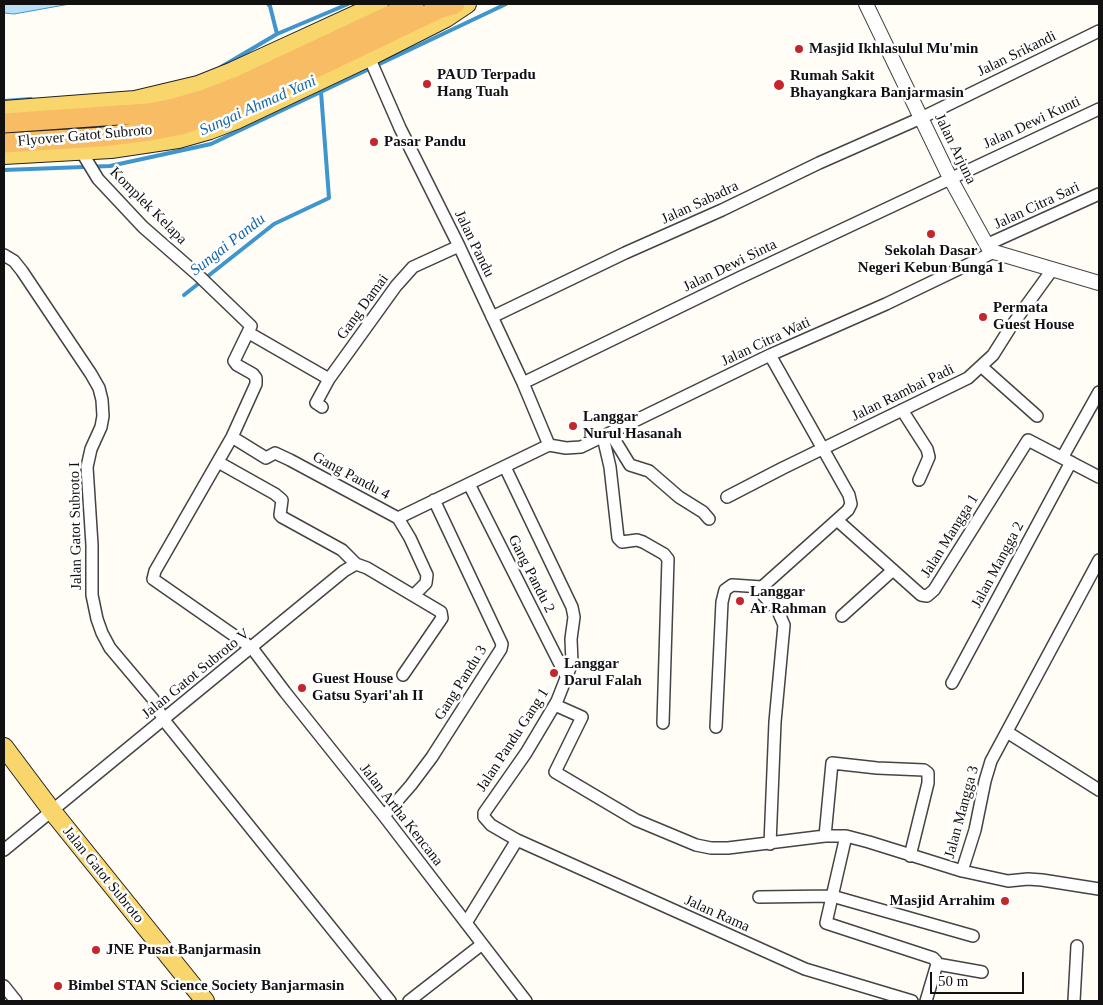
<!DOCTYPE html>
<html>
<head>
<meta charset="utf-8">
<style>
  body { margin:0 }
  #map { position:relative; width:1103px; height:1005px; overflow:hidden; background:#fffdf5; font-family:"Times New Roman",serif }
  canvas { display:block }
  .frame { position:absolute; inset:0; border:5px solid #111; pointer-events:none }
  .scale { position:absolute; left:930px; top:972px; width:94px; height:22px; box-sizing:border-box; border:2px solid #111; border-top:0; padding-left:6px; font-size:15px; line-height:18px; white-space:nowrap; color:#111; -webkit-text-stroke:4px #fff; paint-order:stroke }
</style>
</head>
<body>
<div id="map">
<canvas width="1103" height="1005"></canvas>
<div class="frame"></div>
<div class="scale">50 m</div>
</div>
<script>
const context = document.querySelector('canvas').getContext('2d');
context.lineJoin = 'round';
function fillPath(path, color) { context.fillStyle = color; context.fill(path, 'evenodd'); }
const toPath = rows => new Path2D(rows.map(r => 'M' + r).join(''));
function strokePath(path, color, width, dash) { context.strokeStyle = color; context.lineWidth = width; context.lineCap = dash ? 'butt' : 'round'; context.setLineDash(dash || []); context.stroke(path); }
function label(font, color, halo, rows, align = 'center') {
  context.font = font + ' "Times New Roman",serif'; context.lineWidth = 5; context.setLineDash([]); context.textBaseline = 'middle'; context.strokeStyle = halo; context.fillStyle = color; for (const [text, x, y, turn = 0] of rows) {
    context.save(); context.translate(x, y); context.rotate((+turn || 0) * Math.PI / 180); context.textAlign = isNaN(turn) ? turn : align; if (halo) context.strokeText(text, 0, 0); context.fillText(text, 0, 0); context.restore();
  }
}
const water = toPath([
  [4,4,70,4,14,14,4,13,4,4]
]);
const stream = toPath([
  [268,4,270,6,277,34],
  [221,67,277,34,348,4],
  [4,101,31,99],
  [4,170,110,166,211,144,506,4],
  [184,295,274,224,329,198,321,92]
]);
const minor = toPath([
  [369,57,400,128,459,246,523,383,549,445],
  [81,151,98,179,143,227,198,275,251,326,234,361,237,365,253,374,256,378,256,384,232,437,155,571,153,579,252,648,285,692,384,816,526,1001],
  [986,245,1099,194],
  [4,255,14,261,22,271,91,374,99,388,102,400,103,416,101,427,91,449,87,467,92,545,92,595,97,619,102,633,110,648,153,699,163,719,390,1001],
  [492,317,625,253,722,210,819,163,921,118,1099,31],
  [249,333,329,379],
  [982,367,1037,416],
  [523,383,739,278,1099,109],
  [322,407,316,403,329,379,396,286,413,267,459,246],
  [902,410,927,449,929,457,919,480],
  [611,434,630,465,649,471,679,497,703,512,709,519],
  [232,437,266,458,275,453,290,460,398,518],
  [603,437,610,467,618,538,622,542,637,540,643,542,664,554,668,559,663,723],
  [549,445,566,448,581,447,770,355,886,304,994,252],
  [1062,458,1099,392],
  [218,462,275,494,282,500,280,515,282,517,342,550,356,564],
  [469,484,567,678],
  [727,497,783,468,968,378,993,355,1010,328,1052,270],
  [398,518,549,445],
  [398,518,410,538,427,575,426,583,414,595],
  [837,520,921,595,927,596,934,590,1028,440,1099,477],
  [762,587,848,510,851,504,849,495,770,355],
  [762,587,764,596,778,611,784,625,775,722,770,844],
  [842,616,893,570],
  [952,683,1071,462],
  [555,705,582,717,555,772,636,820,696,845,711,848,728,848,825,836,846,836,869,842,962,871,975,830,985,781,991,761,1099,560],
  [716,727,722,602,725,590,732,585,762,587],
  [1007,732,1099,790],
  [384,816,411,785,432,757,501,649,502,644,434,500],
  [825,836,832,763,877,768,924,770,928,773,928,783,910,856],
  [846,836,826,923,933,958,936,961,937,964,926,1001],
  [517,840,805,969,912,1001],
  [4,850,344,571,356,564,367,568,441,612,442,618,403,675],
  [962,871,1008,881,1028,879,1042,880,1099,889],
  [759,897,832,896,973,936],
  [466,923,517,840,491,825,484,817,484,813,526,753,557,701,572,663,571,639,574,617,572,607,505,467],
  [937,964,982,972],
  [4,986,16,1001],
  [409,1001,481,945],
  [1074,1001,1077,946]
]);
const tertiary = toPath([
  [866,4,950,178,989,249,994,252,1099,283]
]);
const primary = toPath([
  [4,110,135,100,198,85,233,71,379,4],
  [4,155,111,149,178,139,210,130,236,120,369,57,446,18,467,4],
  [4,747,52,811,205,1001]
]);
const trunk = toPath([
  [4,123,148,113,174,108,202,100,241,85,414,4],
  [4,143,102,137,150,131,181,125,247,101,441,8,455,4]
]);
const markers = [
  [799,49,5,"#c4262e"],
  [427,84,5,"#c4262e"],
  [779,85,6,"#c4262e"],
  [374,142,5,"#c4262e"],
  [931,234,5,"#c4262e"],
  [983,317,5,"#c4262e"],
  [573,426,5,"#c4262e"],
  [740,601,5,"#c4262e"],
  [554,673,5,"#c4262e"],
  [302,688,5,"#c4262e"],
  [1005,901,5,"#c4262e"],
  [96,950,5,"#c4262e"],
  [58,986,5,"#c4262e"]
];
const poiNames = [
  ["Masjid Ikhlasulul Mu'min",809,49],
  ["PAUD Terpadu",437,75],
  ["Hang Tuah",437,92],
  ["Rumah Sakit",790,76],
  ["Bhayangkara Banjarmasin",790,93],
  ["Pasar Pandu",384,142],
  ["Sekolah Dasar",931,251,"center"],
  ["Negeri Kebun Bunga 1",931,268,"center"],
  ["Permata",993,308],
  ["Guest House",993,325],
  ["Langgar",583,417],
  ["Nurul Hasanah",583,434],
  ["Langgar",750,592],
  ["Ar Rahman",750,609],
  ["Langgar",564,664],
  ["Darul Falah",564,681],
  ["Guest House",312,679],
  ["Gatsu Syari'ah II",312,696],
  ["Masjid Arrahim",995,901,"right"],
  ["JNE Pusat Banjarmasin",106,950],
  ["Bimbel STAN Science Society Banjarmasin",68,986]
];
const streetNames = [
  ["Jalan Srikandi",1017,54,-26],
  ["Jalan Dewi Kunti",1032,123,-25],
  ["Flyover Gatot Subroto",85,136,-5],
  ["Jalan Arjuna",955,149,64],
  ["Jalan Sabadra",700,203,-25],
  ["Komplek Kelapa",148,206,45],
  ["Jalan Citra Sari",1037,206,-25],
  ["Jalan Pandu",474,244,64],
  ["Jalan Dewi Sinta",730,266,-26],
  ["Gang Damai",363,307,-54],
  ["Jalan Citra Wati",766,342,-25],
  ["Jalan Rambai Padi",903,393,-26],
  ["Gang Pandu 4",351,476,28],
  ["Jalan Gatot Subroto I",76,526,-91],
  ["Jalan Mangga 1",950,536,-58],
  ["Jalan Mangga 2",998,565,-62],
  ["Gang Pandu 2",531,574,63],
  ["Jalan Gatot Subroto V",196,674,-39],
  ["Gang Pandu 3",461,683,-58],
  ["Jalan Pandu Gang 1",513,740,-57],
  ["Jalan Mangga 3",962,812,-75],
  ["Jalan Artha Kencana",401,815,52],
  ["Jalan Gatot Subroto",103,875,51],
  ["Jalan Rama",717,914,24]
];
const waterNames = [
  ["Sungai Ahmad Yani",258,106,-24],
  ["Sungai Pandu",228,245,-38]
];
fillPath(water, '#b9e0f7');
strokePath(water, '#3f96cf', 1);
strokePath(stream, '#3f96cf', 4);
strokePath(minor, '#444', 14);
strokePath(tertiary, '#444', 16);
strokePath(primary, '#222', 20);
strokePath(trunk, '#222', 21);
strokePath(minor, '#fff', 11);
strokePath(tertiary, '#fff', 14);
strokePath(primary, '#f9d66b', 18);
strokePath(trunk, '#f7bc64', 19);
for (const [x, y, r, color] of markers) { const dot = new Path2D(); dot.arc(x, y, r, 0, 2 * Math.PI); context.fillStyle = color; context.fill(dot); strokePath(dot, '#fff', 2); }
label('bold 15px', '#111', '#fff', poiNames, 'left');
label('15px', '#111', '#fff', streetNames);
label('italic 16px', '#1768a6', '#fff', waterNames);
</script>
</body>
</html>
